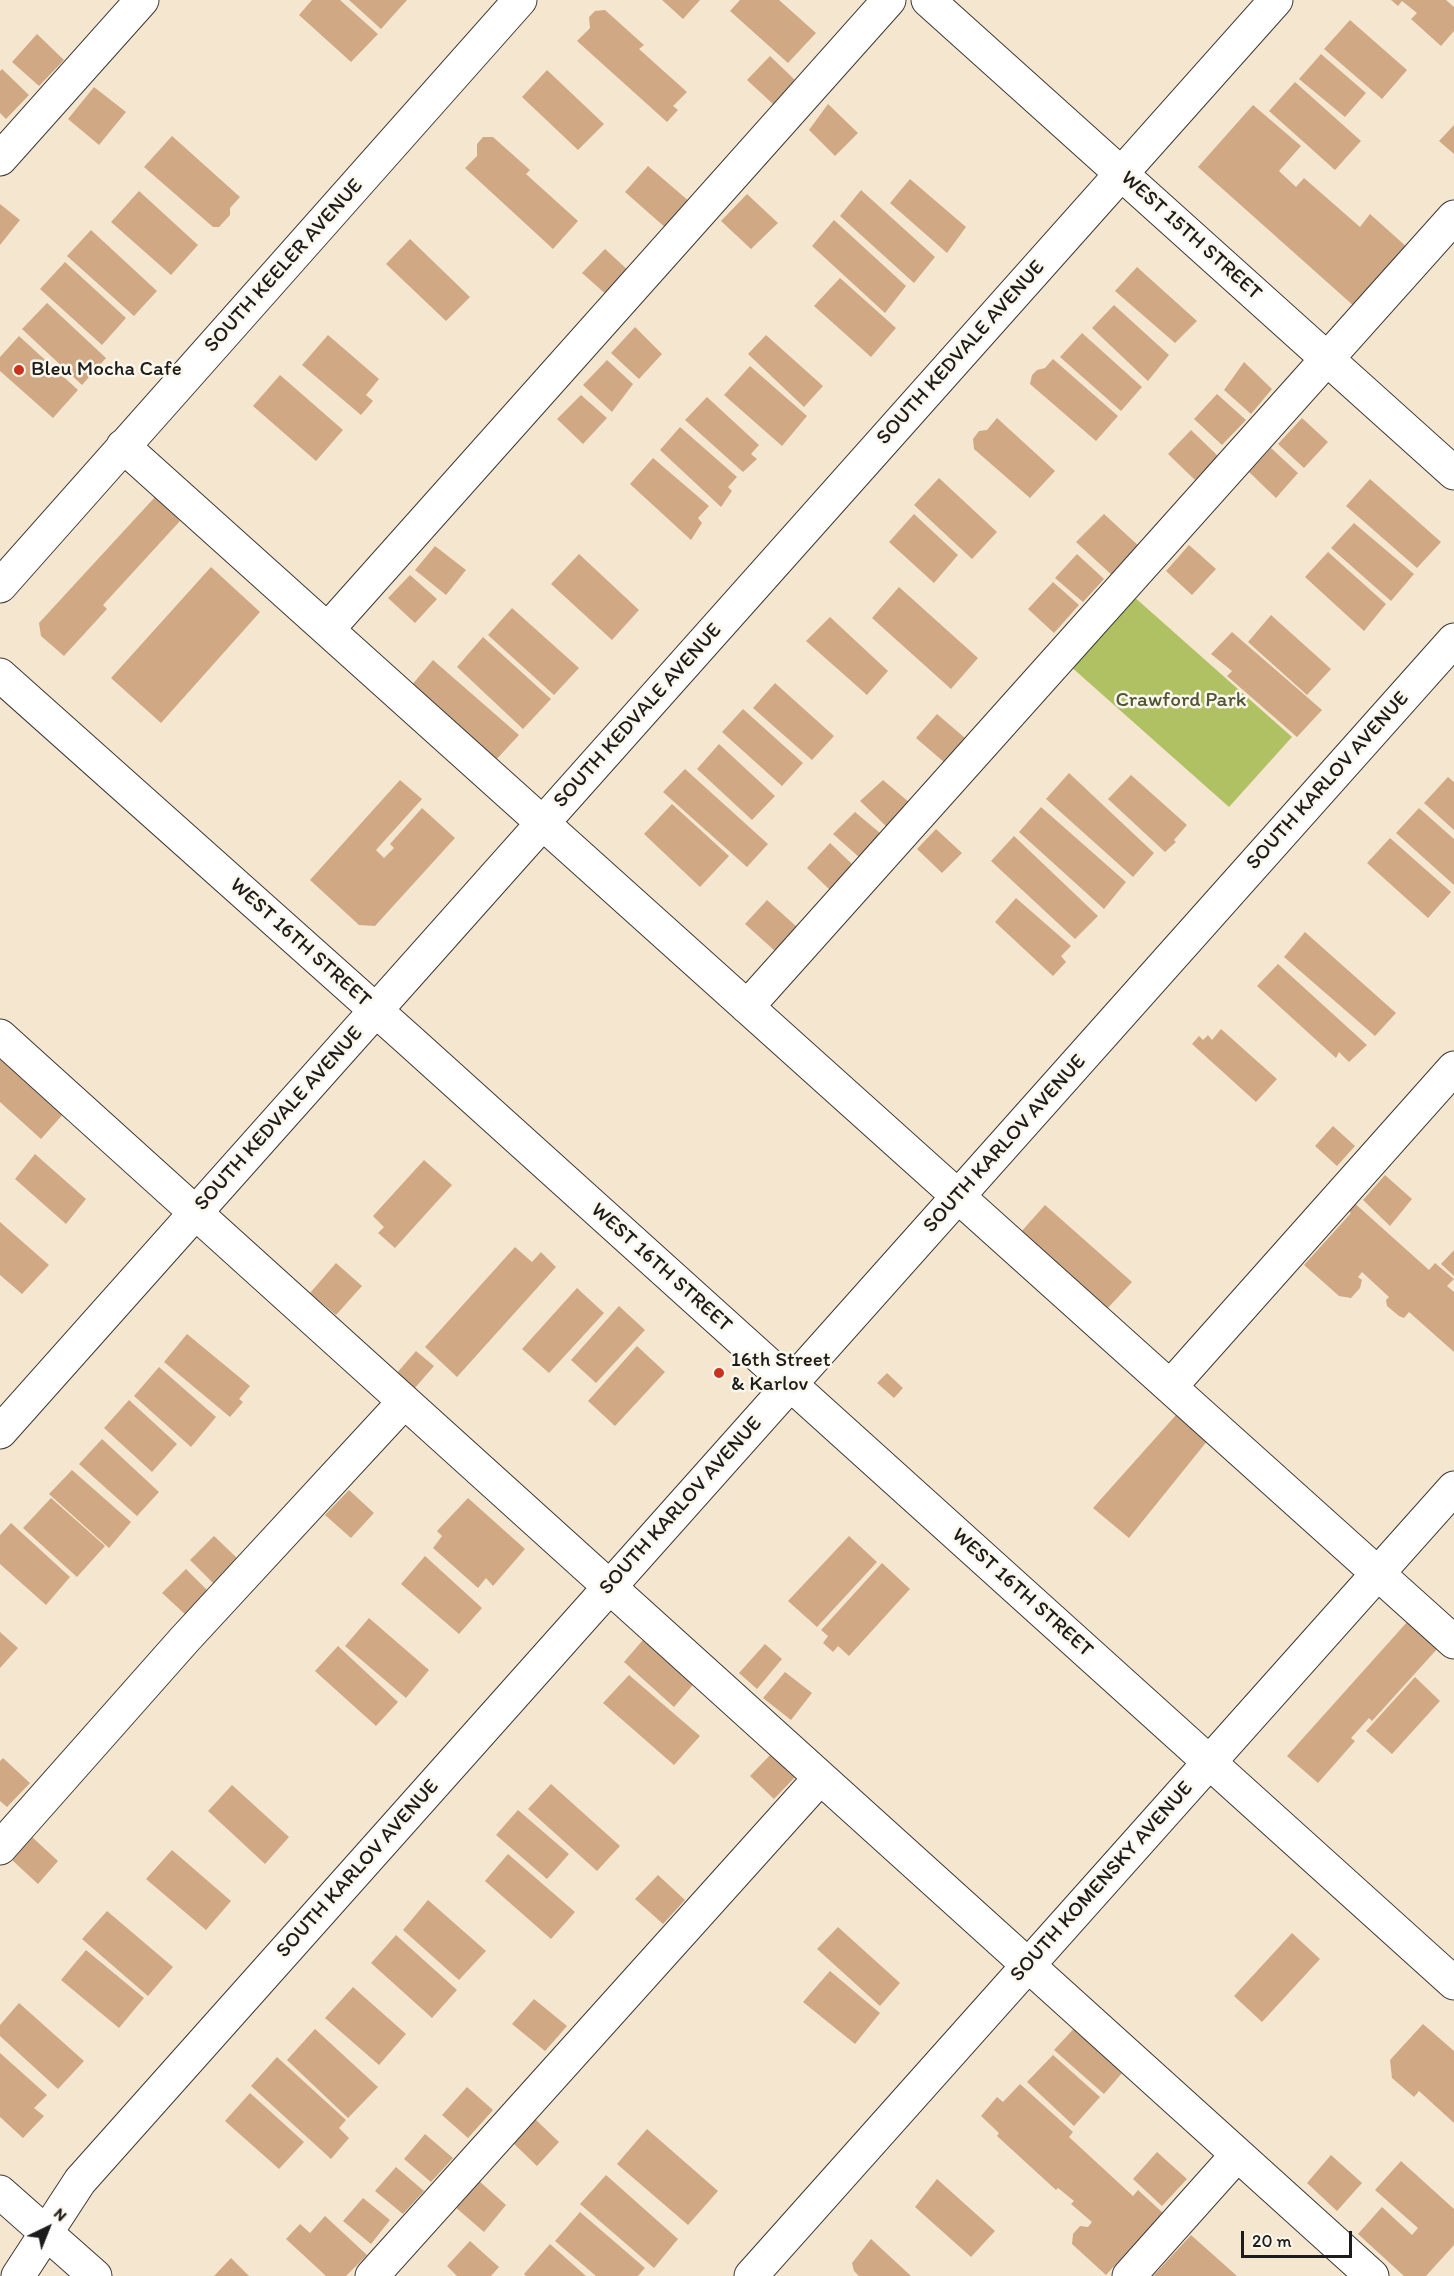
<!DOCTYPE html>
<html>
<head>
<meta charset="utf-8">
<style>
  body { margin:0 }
  #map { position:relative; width:1454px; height:2276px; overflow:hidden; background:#f5e7cf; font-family:Itim,sans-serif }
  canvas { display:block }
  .north { position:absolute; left:18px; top:2198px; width:60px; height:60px; -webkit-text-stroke:4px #fbf7ec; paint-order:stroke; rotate:43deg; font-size:16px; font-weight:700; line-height:24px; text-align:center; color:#1c1c1c }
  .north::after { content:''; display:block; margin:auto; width:21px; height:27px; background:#1c1c1c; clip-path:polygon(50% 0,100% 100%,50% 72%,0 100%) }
  .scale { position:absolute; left:1241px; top:2231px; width:111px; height:27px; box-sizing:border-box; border:3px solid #1c1c1c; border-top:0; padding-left:8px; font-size:18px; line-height:21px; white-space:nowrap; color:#1c1c1c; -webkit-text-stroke:4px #fbf7ec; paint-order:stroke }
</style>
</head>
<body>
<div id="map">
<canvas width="1454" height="2276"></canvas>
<div class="north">N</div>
<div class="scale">20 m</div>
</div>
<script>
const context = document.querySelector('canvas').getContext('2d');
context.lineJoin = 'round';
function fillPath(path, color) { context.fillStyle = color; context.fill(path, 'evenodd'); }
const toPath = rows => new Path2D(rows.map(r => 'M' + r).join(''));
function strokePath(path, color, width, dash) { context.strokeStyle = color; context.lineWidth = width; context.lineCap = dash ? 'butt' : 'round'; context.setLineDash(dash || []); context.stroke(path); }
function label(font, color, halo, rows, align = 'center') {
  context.font = font + ' Itim,sans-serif'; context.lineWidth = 5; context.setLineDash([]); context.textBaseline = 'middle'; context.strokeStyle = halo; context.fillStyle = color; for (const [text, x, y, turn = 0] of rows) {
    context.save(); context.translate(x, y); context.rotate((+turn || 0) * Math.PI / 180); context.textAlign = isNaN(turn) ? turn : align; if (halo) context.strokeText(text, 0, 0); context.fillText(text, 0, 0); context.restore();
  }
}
const green = toPath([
  [1132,595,1292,737,1229,807,1069,665]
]);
const building = toPath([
  [312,0,340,0,378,34,351,62,299,15],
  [349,0,407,0,381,29],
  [662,0,700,0,683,19],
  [740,0,779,0,816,33,788,63,730,11],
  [1391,0,1446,0,1454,7,1454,31,1441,46,1411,19,1417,13,1402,1,1398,6],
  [605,10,644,45,639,49,687,92,673,106,678,110,667,122,577,41,590,28,589,17,595,11],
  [1350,20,1407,70,1382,99,1324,49],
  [37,34,64,60,39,86,12,62],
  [1321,54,1366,93,1345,117,1299,79],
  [770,56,796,81,774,105,747,80],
  [2,69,29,95,6,119,0,113,0,71],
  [547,70,604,124,578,150,522,97],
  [1295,82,1361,141,1335,170,1269,111],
  [94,87,126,112,99,145,68,119],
  [828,104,858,133,835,156,809,130],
  [1253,105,1301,146,1279,171,1296,187,1304,178,1360,227,1370,214,1408,248,1355,307,1198,167],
  [1454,125,1454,154,1439,141],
  [172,136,240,197,230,208,230,215,219,227,213,227,144,167],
  [483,137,493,137,530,170,526,174,578,221,553,249,465,168,477,156,477,144],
  [648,166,690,202,667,229,625,192],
  [910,179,966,227,947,253,890,203],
  [861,190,935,257,914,283,840,216],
  [139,191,198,245,171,275,111,222],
  [747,194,778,223,751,249,721,221],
  [0,204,20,220,0,245],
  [834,220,906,286,885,313,812,246],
  [91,230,157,291,134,316,67,256],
  [410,239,470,297,446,321,386,264],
  [605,249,630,272,608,296,582,273],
  [65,262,126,318,102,345,40,289],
  [1137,267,1197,321,1175,343,1115,291],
  [840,278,896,328,871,357,814,306],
  [47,303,106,358,82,385,22,329],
  [1114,305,1169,355,1148,381,1092,328],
  [635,327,662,354,639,379,611,353],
  [1082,333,1142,387,1121,411,1060,357],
  [328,335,379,379,366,395,373,401,361,415,302,365],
  [766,335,823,386,804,407,748,354],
  [19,336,78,390,53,418,0,371,0,357],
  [1053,359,1118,416,1096,441,1030,384,1032,375,1037,370,1045,368],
  [607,360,633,384,612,412,583,385],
  [1244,362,1272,389,1251,414,1224,390],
  [750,366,807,416,782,446,724,395],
  [280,375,343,430,316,461,253,406],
  [1217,394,1246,420,1222,445,1194,419],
  [581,395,607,418,583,444,557,419],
  [707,397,759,445,751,454,757,459,743,472,685,420],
  [997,418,1055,471,1030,498,974,449,973,439,979,431,987,430],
  [1302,418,1328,442,1304,468,1278,444],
  [680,427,737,477,728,487,732,491,721,507,660,450],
  [1191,430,1218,456,1195,480,1168,454],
  [1271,448,1298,473,1276,498,1249,472],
  [653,458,709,506,698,518,702,523,691,540,630,484],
  [939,478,997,532,972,559,914,505],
  [1370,479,1441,542,1417,568,1346,506],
  [155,497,180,521,103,605,107,609,64,656,41,636,39,623],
  [914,514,958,555,934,583,889,542],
  [1104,514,1140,547,1114,577,1076,542],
  [1354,523,1414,574,1391,601,1331,548],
  [1189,545,1216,569,1192,595,1166,571],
  [435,546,466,570,446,595,415,570],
  [1328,552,1386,604,1364,631,1305,577],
  [579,554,639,610,612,640,551,584],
  [1077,554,1104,579,1083,602,1055,578],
  [211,567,260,612,161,723,111,678],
  [410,575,437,599,415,623,388,598],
  [1053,582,1079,605,1054,633,1028,609],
  [899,587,978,658,951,689,872,618],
  [512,608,579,668,554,695,488,635],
  [1271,615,1331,669,1307,695,1248,642],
  [830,617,888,671,867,695,806,641],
  [1232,632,1322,710,1297,737,1227,676,1232,671,1211,654],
  [483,637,551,699,523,729,457,667],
  [433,660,519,735,494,762,411,686],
  [775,683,834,736,812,760,753,708],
  [743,709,803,763,782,786,722,732],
  [937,714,965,738,945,763,916,738],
  [719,744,775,796,752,820,697,769],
  [685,769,768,844,747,867,663,792],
  [1069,773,1154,853,1133,877,1046,799],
  [1131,775,1187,825,1174,840,1176,842,1165,852,1108,799],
  [1448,777,1454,782,1454,830,1424,803],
  [400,780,422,799,376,850,384,858,394,848,390,844,422,808,455,838,375,926,359,925,310,880],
  [883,780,910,803,889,829,860,801],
  [672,804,729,856,700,887,644,834],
  [1041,807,1126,882,1104,909,1019,832],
  [1419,808,1454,839,1454,885,1396,833],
  [855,812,880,833,860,858,833,834],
  [936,829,962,853,942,873,917,849],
  [1014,836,1098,916,1075,939,991,861],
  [1390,838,1451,892,1428,918,1367,863],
  [830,843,853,865,830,890,807,868],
  [1016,898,1071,946,1061,956,1066,962,1053,976,995,922],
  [767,900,797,927,775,951,745,924],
  [1305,932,1396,1013,1375,1036,1284,957],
  [1278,964,1367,1045,1349,1062,1339,1052,1336,1058,1257,986],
  [1221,1029,1277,1079,1256,1102,1192,1044,1199,1036,1203,1040,1208,1035,1212,1040],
  [0,1053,65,1112,41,1139,0,1102],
  [1333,1126,1355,1146,1337,1166,1315,1146],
  [35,1154,86,1199,66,1224,15,1179],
  [424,1160,452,1185,395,1248,378,1233,384,1227,373,1216],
  [1385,1175,1412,1199,1390,1226,1363,1200],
  [1351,1200,1429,1270,1435,1263,1454,1279,1447,1286,1454,1292,1454,1352,1409,1312,1404,1318,1399,1316,1387,1306,1386,1300,1389,1297,1362,1272,1358,1277,1362,1280,1360,1288,1351,1298,1339,1296,1304,1265,1351,1213,1345,1208],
  [1045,1205,1132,1282,1106,1310,1020,1233],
  [0,1222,49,1265,22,1294,0,1275],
  [515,1247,532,1262,541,1252,556,1267,457,1377,425,1347],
  [1454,1250,1454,1276,1441,1264],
  [336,1263,362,1286,336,1315,310,1293],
  [577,1288,604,1313,549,1373,522,1349],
  [619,1306,645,1330,596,1383,571,1360],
  [187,1334,250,1386,239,1399,243,1402,230,1417,164,1362],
  [637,1346,665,1372,615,1426,588,1401],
  [416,1351,434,1366,414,1389,396,1374],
  [159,1367,216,1417,191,1447,134,1396],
  [887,1373,903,1388,894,1398,877,1383],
  [129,1400,177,1444,152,1472,104,1428],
  [1176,1415,1208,1440,1129,1538,1093,1508],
  [102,1439,159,1492,137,1516,79,1464],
  [72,1470,131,1522,109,1548,49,1494],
  [349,1490,374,1513,351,1538,325,1515],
  [51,1498,105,1546,77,1577,23,1528],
  [468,1498,525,1549,493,1586,486,1578,478,1588,433,1548,442,1536,437,1531],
  [11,1523,70,1577,46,1605,0,1564,0,1535],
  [214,1536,237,1558,214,1584,190,1560],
  [849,1536,877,1562,817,1627,788,1601],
  [425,1556,482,1608,459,1634,401,1584],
  [882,1563,910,1589,849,1656,838,1646,833,1652,823,1643,828,1636,821,1630],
  [186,1569,209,1592,187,1616,162,1593],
  [369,1618,429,1670,406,1698,345,1646],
  [1408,1621,1438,1648,1372,1721,1369,1718,1351,1738,1355,1741,1318,1783,1287,1756],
  [0,1632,18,1648,0,1668],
  [648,1634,698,1679,674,1707,624,1662],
  [765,1644,782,1659,757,1689,739,1673],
  [338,1646,398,1702,376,1726,315,1671],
  [785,1672,812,1693,791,1720,763,1698],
  [629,1675,700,1736,674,1765,603,1703],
  [1415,1677,1440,1701,1392,1754,1366,1731],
  [772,1753,797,1775,774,1799,750,1776],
  [3,1758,30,1783,7,1807,0,1801,0,1761],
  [551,1784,620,1846,597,1871,528,1809],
  [232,1785,289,1837,265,1864,208,1811],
  [518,1810,569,1854,547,1879,496,1835],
  [32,1837,58,1861,38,1884,12,1860],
  [172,1850,231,1901,206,1930,146,1879],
  [508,1854,575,1912,551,1939,485,1881],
  [658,1875,685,1900,663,1924,635,1899],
  [428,1900,486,1951,459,1980,403,1930],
  [107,1911,173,1967,148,1996,82,1939],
  [838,1927,900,1983,880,2006,817,1949],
  [1292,1933,1320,1959,1262,2022,1234,1996],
  [396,1935,457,1990,432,2018,371,1963],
  [86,1950,144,1998,119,2028,61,1980],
  [830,1971,880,2013,855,2044,803,2002],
  [353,1987,406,2034,379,2065,325,2018],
  [534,1999,567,2026,545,2051,512,2024],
  [19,2003,84,2061,58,2089,0,2036,0,2025],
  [1079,2023,1128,2066,1104,2094,1054,2050],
  [1423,2024,1454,2051,1454,2123,1419,2091,1414,2097,1392,2078,1390,2060],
  [315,2029,378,2087,348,2118,287,2060],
  [0,2053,47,2095,34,2108,44,2116,23,2138,0,2117],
  [1053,2055,1100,2097,1074,2126,1027,2082],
  [277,2057,346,2120,339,2128,349,2138,331,2159,251,2086],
  [1020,2084,1073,2132,1069,2137,1133,2196,1138,2190,1163,2213,1106,2275,1072,2244,1073,2234,1080,2226,1088,2227,1092,2222,1071,2204,1074,2201,1058,2188,1056,2190,997,2136,999,2133,981,2116,997,2097,1003,2102],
  [467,2087,493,2110,468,2138,442,2115],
  [250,2093,304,2142,279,2169,225,2121],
  [534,2118,559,2142,537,2166,511,2141],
  [647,2129,718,2191,688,2225,617,2164],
  [425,2134,453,2158,431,2182,404,2159],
  [1157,2152,1187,2179,1162,2206,1133,2179],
  [1331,2155,1362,2183,1337,2211,1307,2183],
  [1401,2161,1454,2209,1454,2245,1426,2276,1404,2276,1358,2234,1382,2207,1412,2235,1418,2228,1375,2190],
  [396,2167,424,2191,403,2214,375,2191],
  [606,2175,678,2239,654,2268,580,2204],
  [937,2179,995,2231,971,2257,915,2207],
  [478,2180,506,2205,484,2232,454,2206],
  [363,2198,390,2220,371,2244,343,2221],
  [580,2212,645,2268,638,2276,596,2276,555,2241],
  [325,2216,367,2255,346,2276,326,2276,286,2239,300,2224,310,2233],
  [1191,2235,1237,2276,1153,2276],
  [871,2239,911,2276,859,2276,854,2271,852,2263],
  [470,2241,499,2267,491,2276,457,2276,447,2266],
  [550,2244,586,2276,526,2276,524,2274],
  [231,2258,249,2276,214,2276]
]);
const minor = toPath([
  [928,0,1454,473],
  [0,159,142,0],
  [123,446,1454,1642],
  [0,586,520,0],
  [328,629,889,0],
  [0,675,409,1040,1454,1983],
  [747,1007,1454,217],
  [0,1036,1372,2276],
  [1170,1387,1454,1068],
  [0,1432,1276,0],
  [0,1848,185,1639,404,1402],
  [0,2192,95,2276],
  [18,2276,80,2181,1454,640],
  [372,2276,820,1778],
  [751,2276,1454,1488],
  [1129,2276,1237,2155]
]);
const markers = [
  [19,370,6,"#c8321e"],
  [719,1373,6,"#c8321e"]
];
const streetNames = [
  ["WEST 15TH STREET",1191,236,42],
  ["SOUTH KEELER AVENUE",284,266,-48],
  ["SOUTH KEDVALE AVENUE",961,353,-48],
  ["SOUTH KEDVALE AVENUE",638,716,-48],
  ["SOUTH KARLOV AVENUE",1328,781,-48],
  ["WEST 16TH STREET",300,943,42],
  ["SOUTH KEDVALE AVENUE",279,1119,-48],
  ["SOUTH KARLOV AVENUE",1005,1144,-48],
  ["WEST 16TH STREET",661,1268,42],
  ["SOUTH KARLOV AVENUE",681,1506,-48],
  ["WEST 16TH STREET",1022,1593,42],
  ["SOUTH KARLOV AVENUE",358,1869,-48],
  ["SOUTH KOMENSKY AVENUE",1102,1882,-48]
];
const poiNames = [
  ["Bleu Mocha Cafe",31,370],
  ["16th Street",731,1361],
  ["& Karlov",731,1385]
];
const parkNames = [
  ["Crawford Park",1181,701]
];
fillPath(green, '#b0c164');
fillPath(building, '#d0a884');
strokePath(minor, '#3d3a37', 35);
strokePath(minor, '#fff', 33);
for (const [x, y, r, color] of markers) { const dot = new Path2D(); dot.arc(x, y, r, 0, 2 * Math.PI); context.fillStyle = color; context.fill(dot); strokePath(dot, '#fbf7ec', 2); }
label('21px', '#1c1c1c', '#fbf7ec', streetNames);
label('21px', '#1c1c1c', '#fbf7ec', poiNames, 'left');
label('21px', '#505635', '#fbf7ec', parkNames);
</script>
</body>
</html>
